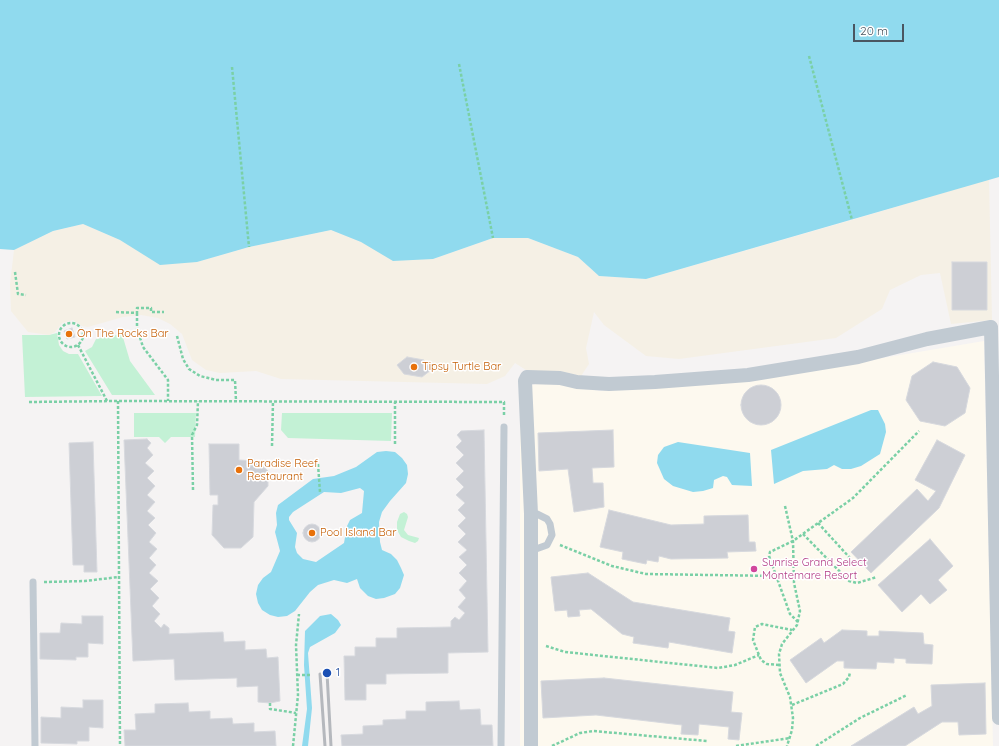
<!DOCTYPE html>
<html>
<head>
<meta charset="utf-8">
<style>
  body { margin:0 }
  #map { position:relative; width:999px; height:746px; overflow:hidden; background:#f5f3f3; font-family:Quicksand,sans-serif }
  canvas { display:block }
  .scale { position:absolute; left:853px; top:24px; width:51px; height:18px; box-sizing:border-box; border:2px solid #4a5661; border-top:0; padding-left:5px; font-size:12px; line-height:14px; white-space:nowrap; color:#4a5661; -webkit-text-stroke:3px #fff; paint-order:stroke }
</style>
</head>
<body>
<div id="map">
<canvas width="999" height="746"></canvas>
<div class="scale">20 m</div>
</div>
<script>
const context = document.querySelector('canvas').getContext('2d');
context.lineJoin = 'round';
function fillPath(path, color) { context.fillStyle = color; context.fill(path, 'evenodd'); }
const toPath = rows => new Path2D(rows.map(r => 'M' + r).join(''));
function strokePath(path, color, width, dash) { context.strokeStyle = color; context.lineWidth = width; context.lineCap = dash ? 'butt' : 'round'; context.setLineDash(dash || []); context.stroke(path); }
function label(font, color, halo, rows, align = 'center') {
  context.font = font + ' Quicksand,sans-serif'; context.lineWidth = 3; context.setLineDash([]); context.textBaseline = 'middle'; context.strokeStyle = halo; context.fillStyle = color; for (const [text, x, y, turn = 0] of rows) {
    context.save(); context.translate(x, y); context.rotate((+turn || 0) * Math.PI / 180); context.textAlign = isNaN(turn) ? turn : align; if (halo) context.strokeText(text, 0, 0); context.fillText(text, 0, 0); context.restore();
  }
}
const commercial = toPath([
  [984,341,993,746,520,746,520,389,542,382,600,391,775,376]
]);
const green = toPath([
  [57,333,59,345,63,351,69,354,78,354,102,396,25,397,22,335,49,335],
  [122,334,130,361,155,395,112,395,85,351,92,347,96,339],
  [134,413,196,413,195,437,171,437,165,443,159,437,134,437],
  [282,413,392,413,391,441,288,438,281,430],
  [404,512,407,514,408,517,404,530,408,535,419,538,418,541,415,543,409,541,401,537,397,530,397,522,400,514]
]);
const sand = toPath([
  [989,179,992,320,951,324,940,273,921,275,890,290,882,309,836,338,679,359,646,356,604,325,594,312,586,348,589,364,581,376,559,371,529,372,515,363,505,376,487,384,281,379,256,371,220,373,206,370,192,360,182,334,170,324,158,318,141,315,123,317,88,327,82,326,73,320,62,323,55,332,49,335,28,332,11,311,10,284,14,250,53,231,83,224,120,240,197,262,249,247,331,230,361,242,433,259,493,238,528,238,578,257,599,276,646,279,852,220]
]);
const water = toPath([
  [0,0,999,0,999,177,646,279,599,276,578,257,528,238,493,238,433,259,393,261,361,242,331,230,249,247,197,262,160,265,120,240,83,224,53,231,14,250,0,249],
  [871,410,878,410,885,424,886,432,880,454,861,466,851,469,842,469,834,465,827,469,803,471,774,484,771,450],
  [678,442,750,453,752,486,732,485,727,477,723,476,714,480,713,488,703,491,693,492,673,486,664,479,657,463,658,455,664,447],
  [386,451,395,452,402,458,407,465,408,474,406,483,390,501,382,512,379,522,380,542,382,550,391,554,397,560,401,568,404,575,400,588,395,594,384,598,376,599,368,596,360,588,357,579,347,583,334,580,318,585,310,592,295,611,287,616,278,617,270,615,262,610,258,603,256,594,258,585,263,578,271,572,280,551,275,532,277,525,276,513,278,505,313,479,334,476,356,467,377,452],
  [360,488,364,491,362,513,350,520,347,526,344,543,316,562,303,559,297,553,295,547,297,533,289,520,289,517,293,512,324,492,341,493],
  [331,614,338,620,341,625,335,633,310,647,308,653,312,708,308,746,302,746,307,709,304,665,305,631,320,616]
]);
const building = toPath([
  [952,262,987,262,987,310,952,310,952,262],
  [72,328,75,337,67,339,64,331,72,328],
  [407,357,424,360,431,370,422,377,404,374,397,365,407,357],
  [933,362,957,367,970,388,965,413,945,426,920,421,906,400,912,376,933,362],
  '741 405a20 20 0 1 1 40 0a20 20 0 1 1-40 0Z',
  [484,430,488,652,448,653,448,673,386,674,386,684,366,684,366,700,345,700,344,656,355,656,355,647,376,647,376,638,397,638,397,628,451,627,451,621,455,617,459,620,465,613,458,607,466,598,459,590,467,581,459,573,467,565,459,557,467,550,458,542,466,534,458,526,466,518,458,510,465,503,456,495,464,487,456,479,464,471,456,463,464,455,456,447,462,441,457,435,461,431,484,430],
  [613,430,614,467,592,468,593,483,603,483,604,507,574,512,568,469,539,471,538,433,613,430],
  [147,439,151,443,147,448,153,455,145,463,154,471,147,478,155,486,147,495,155,502,147,511,155,518,148,525,156,533,149,542,157,549,149,558,156,565,149,573,158,581,150,589,159,598,152,606,160,614,154,621,161,628,164,624,169,628,169,634,223,632,224,642,245,641,245,650,266,649,267,658,278,657,280,701,270,703,258,702,258,686,237,687,237,678,175,680,174,659,133,661,124,440,147,439],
  [937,440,965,455,939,508,871,573,851,552,917,489,928,501,936,491,915,480,937,440],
  [93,442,97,572,84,572,84,565,73,565,69,443,93,442],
  [209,444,239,444,239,460,257,461,268,471,268,486,254,502,253,537,241,548,224,548,212,535,213,505,218,505,218,495,210,495,209,444],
  [609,510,671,525,704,524,704,516,748,515,749,542,755,542,756,551,727,552,728,558,671,559,659,556,658,562,647,560,646,564,622,559,623,552,600,547,609,510],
  '303 533a9 9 0 1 1 18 0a9 9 0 1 1-18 0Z',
  [930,539,953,566,938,580,947,590,930,604,921,594,902,612,878,585,930,539],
  [588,573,633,602,730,618,728,631,735,632,732,653,669,642,668,648,633,643,634,637,622,634,591,609,579,610,580,616,568,617,567,610,555,611,551,577,588,573],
  [82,616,103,616,103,644,88,643,88,657,76,657,76,660,40,659,40,633,60,633,61,623,82,624,82,616],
  [842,630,867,631,867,636,879,636,879,631,923,633,924,644,933,645,932,664,906,663,906,659,894,658,894,663,877,662,876,669,844,668,844,661,837,661,806,683,790,660,821,638,824,643,842,630],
  [604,678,733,692,731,712,742,713,739,740,728,739,729,727,699,724,698,735,681,734,682,725,596,715,543,718,541,681,604,678],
  [985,683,986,734,959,735,958,722,942,722,905,746,851,746,914,707,918,714,932,706,931,685,985,683],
  [83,700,103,700,103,728,89,727,89,741,77,741,77,744,41,743,41,717,61,718,61,707,83,708,83,700],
  [459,701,460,710,480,709,481,725,492,725,493,746,342,746,341,735,363,734,363,726,383,725,383,720,406,719,406,711,426,711,426,702,459,701],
  [188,703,189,712,210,711,210,719,232,718,233,724,254,723,254,732,275,731,276,746,125,746,124,730,136,730,135,714,155,713,155,704,188,703]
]);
const path = toPath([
  [809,56,852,220],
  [459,64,493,238],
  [232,67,249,247],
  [15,272,18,294,26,295],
  [116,312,137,313,137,308,151,308,151,312,164,312],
  [137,313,137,328,143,347,168,380,168,401],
  '59 335a12 12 0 1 1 24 0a12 12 0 1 1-24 0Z',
  [177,336,183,359,189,369,200,376,216,380,235,380,236,401],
  [78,345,107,401],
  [118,401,120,746],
  [29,402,118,401,504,402,504,417],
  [395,444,395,402],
  [272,446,273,401],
  [318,464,320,492],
  [193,490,192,435,197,425,198,401],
  [785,506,793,541,794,583,800,611,797,625,782,644,779,654,780,673,790,697,793,718,792,730,787,746],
  [818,523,850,558],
  [803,534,849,581,857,583,877,577],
  [560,545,612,566,646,574,776,576],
  [44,582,85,581,119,577],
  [798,622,790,614,769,556,770,552,793,541,853,498,919,431],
  [546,646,565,652,718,668,735,665,759,655],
  [779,665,767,664,761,660,753,640,755,627,762,624,792,630],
  [297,675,312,675],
  [270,703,270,709,296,713],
  [792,705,843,684,849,677,850,672],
  [293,746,298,695,296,645,299,614],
  [552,746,580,733,593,731,707,741],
  [736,746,790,738],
  [816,746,860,718,907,695]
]);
const service = toPath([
  [531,549,536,549,547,545,552,535,550,524,547,519,537,514,531,514],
  [33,582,35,746],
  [501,746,504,427]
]);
const minor = toPath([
  [531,746,531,514,525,381,527,377,560,378,577,382,609,384,655,382,748,375,858,357,927,339,991,327,999,718]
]);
const rail = toPath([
  [327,673,331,746],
  [320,674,325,746]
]);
const markers = [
  [69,334,4,"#e8710a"],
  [414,367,4,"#e8710a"],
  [239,470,4,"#e8710a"],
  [312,533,4,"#e8710a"],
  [754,569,4,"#d1479c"],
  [327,673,5,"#1a4fb4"]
];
const foodNames = [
  ["On The Rocks Bar",77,334],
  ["Tipsy Turtle Bar",422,367],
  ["Paradise Reef",247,464],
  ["Restaurant",247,477],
  ["Pool Island Bar",320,533]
];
const hotelNames = [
  ["Sunrise Grand Select",762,563],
  ["Montemare Resort",762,576]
];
const transitNames = [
  ["1",336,673]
];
fillPath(commercial, '#fdf9ef');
fillPath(green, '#c3f1d5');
fillPath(sand, '#f5f0e5');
fillPath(water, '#90daee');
fillPath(building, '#cdcfd5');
strokePath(building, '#d7d9de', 1);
strokePath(path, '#7ad0a6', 2.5, [3, 2]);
strokePath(service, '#c1cad2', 7);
strokePath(minor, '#c1cad2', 14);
strokePath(rail, '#b5b8bd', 3);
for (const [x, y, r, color] of markers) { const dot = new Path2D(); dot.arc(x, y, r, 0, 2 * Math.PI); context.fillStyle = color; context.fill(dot); strokePath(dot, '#fff', 1.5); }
label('11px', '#c56008', '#fff', foodNames, 'left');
label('11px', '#b23c85', '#fff', hotelNames, 'left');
label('11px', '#164399', '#fff', transitNames, 'left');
</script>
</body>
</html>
